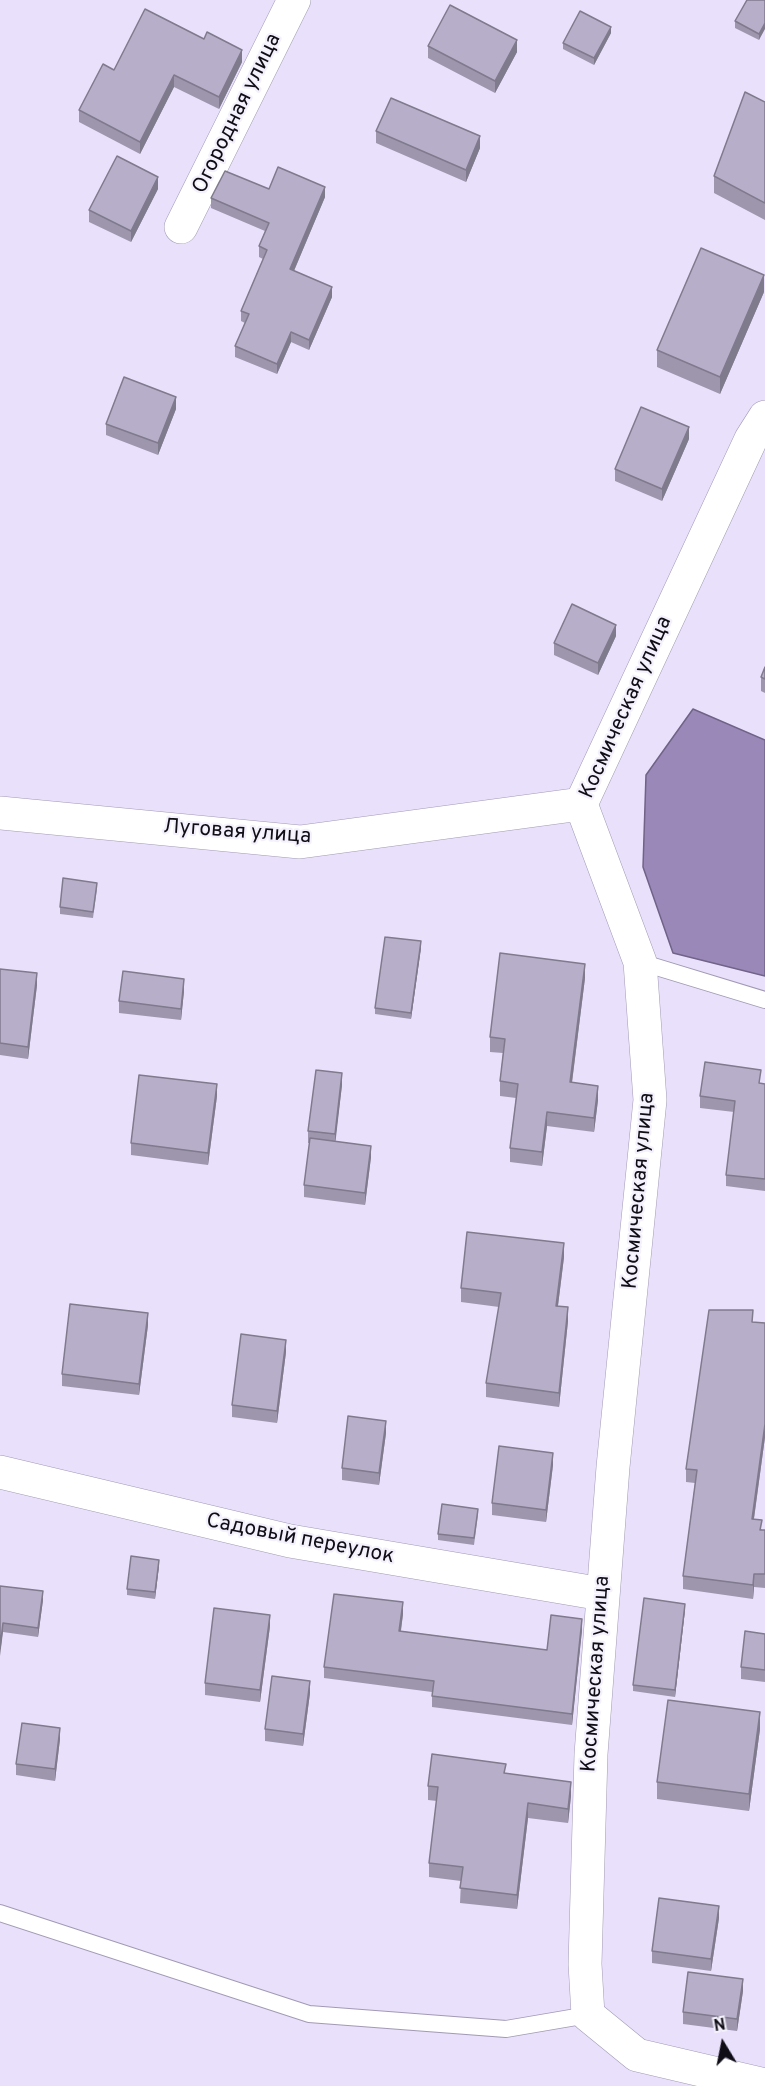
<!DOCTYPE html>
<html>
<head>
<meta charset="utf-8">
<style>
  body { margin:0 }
  #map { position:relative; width:765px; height:2086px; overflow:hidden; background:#e9e1fc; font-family:Overpass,sans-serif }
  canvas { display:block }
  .north { position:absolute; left:693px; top:2014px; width:60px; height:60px; -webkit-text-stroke:4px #f4f1fc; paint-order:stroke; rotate:350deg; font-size:16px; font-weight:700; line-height:24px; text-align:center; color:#100d16 }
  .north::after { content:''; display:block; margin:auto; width:21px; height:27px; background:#100d16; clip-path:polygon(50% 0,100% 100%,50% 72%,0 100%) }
</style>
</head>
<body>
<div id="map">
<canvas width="765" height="2086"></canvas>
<div class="north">N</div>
</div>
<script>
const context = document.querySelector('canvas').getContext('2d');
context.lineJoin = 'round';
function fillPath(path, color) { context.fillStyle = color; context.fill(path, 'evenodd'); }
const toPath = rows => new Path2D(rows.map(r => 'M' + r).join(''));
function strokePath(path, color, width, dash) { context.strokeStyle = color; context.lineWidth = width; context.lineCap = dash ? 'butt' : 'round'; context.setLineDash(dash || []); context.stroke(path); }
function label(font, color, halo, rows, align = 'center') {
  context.font = font + ' Overpass,sans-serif'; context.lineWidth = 4.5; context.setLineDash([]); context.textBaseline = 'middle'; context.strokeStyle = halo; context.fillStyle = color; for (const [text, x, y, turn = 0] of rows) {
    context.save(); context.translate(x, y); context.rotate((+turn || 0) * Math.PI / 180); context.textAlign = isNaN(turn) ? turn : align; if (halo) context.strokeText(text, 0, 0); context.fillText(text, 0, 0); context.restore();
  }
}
const water = toPath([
  [693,709,765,740,765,976,673,953,643,867,646,775,693,709]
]);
const service = toPath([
  [640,962,765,1000],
  [0,1913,309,2014,506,2029,588,2015]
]);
const minor = toPath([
  [181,227,294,0],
  [765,417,751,439,581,804,640,962,650,1100,613,1467,591,1754,585,1964,588,2015,637,2055,765,2085],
  [0,813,300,842,581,804],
  [0,1472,290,1541,602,1594]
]);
const wall = toPath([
  [765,0,759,40,735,28,735,21],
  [611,33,594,65,563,49,563,43],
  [428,46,517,52,495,93,428,58],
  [242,62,219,109,174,87,140,154,79,122,79,110,114,70],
  [765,102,765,220,714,193,714,176],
  [376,131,480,148,466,182,376,143],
  [158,189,131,242,89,222,89,210],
  [269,189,325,197,294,271,332,297,309,350,291,342,277,374,235,357,235,346,245,323,241,321,241,311,263,259,259,257,259,246,265,231,211,208,211,198],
  [764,292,720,394,657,367,657,350],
  [176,409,158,455,106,435,106,424],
  [689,439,662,501,615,481,615,469],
  [616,636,598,675,554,655,554,643],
  [765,667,765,693,761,691,761,677],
  [97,889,93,918,60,914,60,907],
  [421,948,411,1019,375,1014,375,1008],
  [0,969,37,985,28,1059,0,1055],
  [585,978,572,1083,598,1100,594,1132,547,1126,542,1166,510,1162,510,1148,516,1098,500,1096,500,1081,503,1053,490,1052,490,1037],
  [184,991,181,1020,119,1013,119,1001],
  [761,1084,765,1084,765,1191,726,1186,726,1175,734,1112,700,1108,700,1096],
  [342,1085,335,1141,371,1157,365,1205,304,1197,304,1185,310,1143,308,1143,308,1131],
  [217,1096,208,1165,131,1155,131,1143],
  [564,1257,558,1306,568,1321,559,1407,486,1397,486,1383,499,1307,461,1302,461,1288],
  [753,1322,765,1323,765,1437,754,1519,762,1530,765,1530,765,1588,754,1587,753,1599,683,1589,683,1576,695,1483,686,1482,686,1469],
  [148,1325,139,1395,62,1386,62,1374],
  [286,1352,277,1423,232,1417,232,1405],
  [386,1433,379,1485,342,1480,342,1468],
  [553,1465,546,1522,492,1515,492,1503],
  [478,1515,474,1545,438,1540,438,1534],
  [159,1566,155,1599,127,1595,127,1589],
  [0,1586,43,1600,38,1637,3,1632],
  [685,1610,675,1697,633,1691,633,1685],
  [403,1614,401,1631,547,1650,582,1630,572,1725,432,1707,432,1692,324,1678,324,1667],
  [270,1626,260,1702,205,1695,205,1683],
  [765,1634,765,1682,741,1679,741,1667],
  [310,1693,303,1746,265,1741,265,1729],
  [760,1729,749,1811,657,1799,657,1782],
  [60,1739,55,1781,16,1775,16,1764],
  [506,1774,571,1796,568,1823,528,1818,517,1909,460,1903,461,1881,429,1877,429,1863,437,1801,428,1800,428,1786],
  [719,1918,711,1971,652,1963,652,1951],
  [743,1991,737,2031,683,2024,683,2012]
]);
const shadedWall = toPath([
  [765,23,765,29,759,40,759,34],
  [611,27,611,33,594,65,594,58],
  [517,40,517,52,495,93,495,81],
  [242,50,242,62,219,109,219,97],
  [174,75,174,87,140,154,140,142],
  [480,136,480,148,466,182,466,170],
  [158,177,158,189,131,242,131,231],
  [325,187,325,197,290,280,290,269],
  [764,275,764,292,720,394,720,377],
  [332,287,332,297,309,350,309,340],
  [291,332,291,342,277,374,277,364],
  [176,397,176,409,158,455,158,443],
  [689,427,689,439,662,501,662,489],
  [616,625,616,636,598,675,598,663],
  [421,941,421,948,411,1019,411,1013],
  [585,964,585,978,570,1097,570,1082],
  [37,973,37,985,28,1059,28,1047],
  [184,979,184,991,181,1020,181,1009],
  [342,1073,342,1085,335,1146,335,1134],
  [217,1084,217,1096,208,1165,208,1153],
  [598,1086,598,1100,594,1132,594,1118],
  [547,1112,547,1126,542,1166,542,1152],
  [371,1146,371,1157,365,1205,365,1193],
  [564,1243,564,1257,556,1321,556,1306],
  [568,1307,568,1321,559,1407,559,1393],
  [148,1313,148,1325,139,1395,139,1384],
  [286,1340,286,1352,277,1423,277,1411],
  [386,1421,386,1433,379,1485,379,1473],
  [765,1424,765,1437,752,1532,752,1519],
  [553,1453,553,1465,546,1522,546,1510],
  [159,1560,159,1566,155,1599,155,1592],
  [754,1574,754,1587,753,1599,753,1585],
  [43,1591,43,1600,38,1637,38,1628],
  [403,1602,403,1614,399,1643,399,1631],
  [685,1604,685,1610,675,1697,675,1690],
  [270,1615,270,1626,260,1702,260,1690],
  [582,1619,582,1630,572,1725,572,1714],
  [3,1623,3,1632,0,1656,0,1648],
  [310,1681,310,1693,303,1746,303,1734],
  [760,1712,760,1729,749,1811,749,1794],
  [60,1728,60,1739,55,1781,55,1769],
  [571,1782,571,1796,568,1823,568,1809],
  [528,1803,528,1818,517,1909,517,1895],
  [719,1906,719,1918,711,1971,711,1959],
  [743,1979,743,1991,737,2031,737,2019]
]);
const building = toPath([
  [747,0,765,0,765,23,759,34,735,21,747,0],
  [450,5,517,40,495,81,428,46,450,5],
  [145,9,204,39,207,32,242,50,219,97,174,75,140,142,79,110,103,64,114,70,145,9],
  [580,11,611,27,594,58,563,43,580,11],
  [745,92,765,102,765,203,714,176,745,92],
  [391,98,480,136,466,170,376,131,391,98],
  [117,156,158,177,131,231,89,210,117,156],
  [278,167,325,187,290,269,332,287,309,340,291,332,277,364,235,346,249,314,241,311,267,250,259,246,269,223,211,198,225,171,269,189,278,167],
  [701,248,764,275,720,377,657,350,701,248],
  [124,377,176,397,158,443,106,424,124,377],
  [641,407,689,427,662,489,615,469,641,407],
  [572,604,616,625,598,663,554,643,572,604],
  [765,667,765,679,761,677,765,667],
  [63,878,97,883,93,912,60,907,63,878],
  [385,937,421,941,411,1013,375,1008,385,937],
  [500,953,585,964,570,1082,598,1086,594,1118,547,1112,542,1152,510,1148,518,1084,500,1081,505,1039,490,1037,500,953],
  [0,969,37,973,28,1047,0,1043,0,969],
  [123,971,184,979,181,1009,119,1001,123,971],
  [705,1062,761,1070,759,1083,765,1084,765,1179,726,1175,735,1101,700,1096,705,1062],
  [316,1070,342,1073,335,1134,308,1131,316,1070],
  [139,1075,217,1084,208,1153,131,1143,139,1075],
  [310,1138,371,1146,365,1193,304,1185,310,1138],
  [467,1232,564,1243,556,1306,568,1307,559,1393,486,1383,501,1293,461,1288,467,1232],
  [70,1304,148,1313,139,1384,62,1374,70,1304],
  [709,1310,753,1310,752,1322,765,1323,765,1424,752,1519,762,1520,760,1530,765,1530,765,1574,754,1574,753,1585,683,1576,697,1470,686,1469,709,1310],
  [241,1334,286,1340,277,1411,232,1405,241,1334],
  [348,1416,386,1421,379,1473,342,1468,348,1416],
  [499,1446,553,1453,546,1510,492,1503,499,1446],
  [442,1504,478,1509,474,1538,438,1534,442,1504],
  [131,1556,159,1560,155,1592,127,1589,131,1556],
  [0,1586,43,1591,38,1628,3,1623,0,1648,0,1586],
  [334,1594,403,1602,399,1631,547,1650,551,1615,582,1619,572,1714,432,1696,434,1681,324,1667,334,1594],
  [644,1598,685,1604,675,1690,633,1685,644,1598],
  [214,1608,270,1615,260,1690,205,1683,214,1608],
  [745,1631,765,1634,765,1670,741,1667,745,1631],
  [272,1676,310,1681,303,1734,265,1729,272,1676],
  [668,1700,760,1712,749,1794,657,1782,668,1700],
  [22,1723,60,1728,55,1769,16,1764,22,1723],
  [432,1754,506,1764,504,1773,571,1782,568,1809,528,1803,517,1895,460,1888,463,1867,429,1863,438,1787,428,1786,432,1754],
  [659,1898,719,1906,711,1959,652,1951,659,1898],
  [688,1972,743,1979,737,2019,683,2012,688,1972]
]);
const streetNames = [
  ["Огородная улица",238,114,-64],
  ["Космическая улица",627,708,-66],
  ["Луговая улица",237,833,4],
  ["Космическая улица",640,1191,-85],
  ["Садовый переулок",300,1540,11],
  ["Космическая улица",597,1674,-86]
];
fillPath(water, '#9988b8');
strokePath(water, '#706387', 1.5);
strokePath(service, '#a29ab4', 18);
strokePath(minor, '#a29ab4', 34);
strokePath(service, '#fff', 16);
strokePath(minor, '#fff', 33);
fillPath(wall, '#9d96ad');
fillPath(shadedWall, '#807a8d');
fillPath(building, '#b7afc9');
strokePath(building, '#807a8d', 1.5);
label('21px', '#100d16', '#f4f1fc', streetNames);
</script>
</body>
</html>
